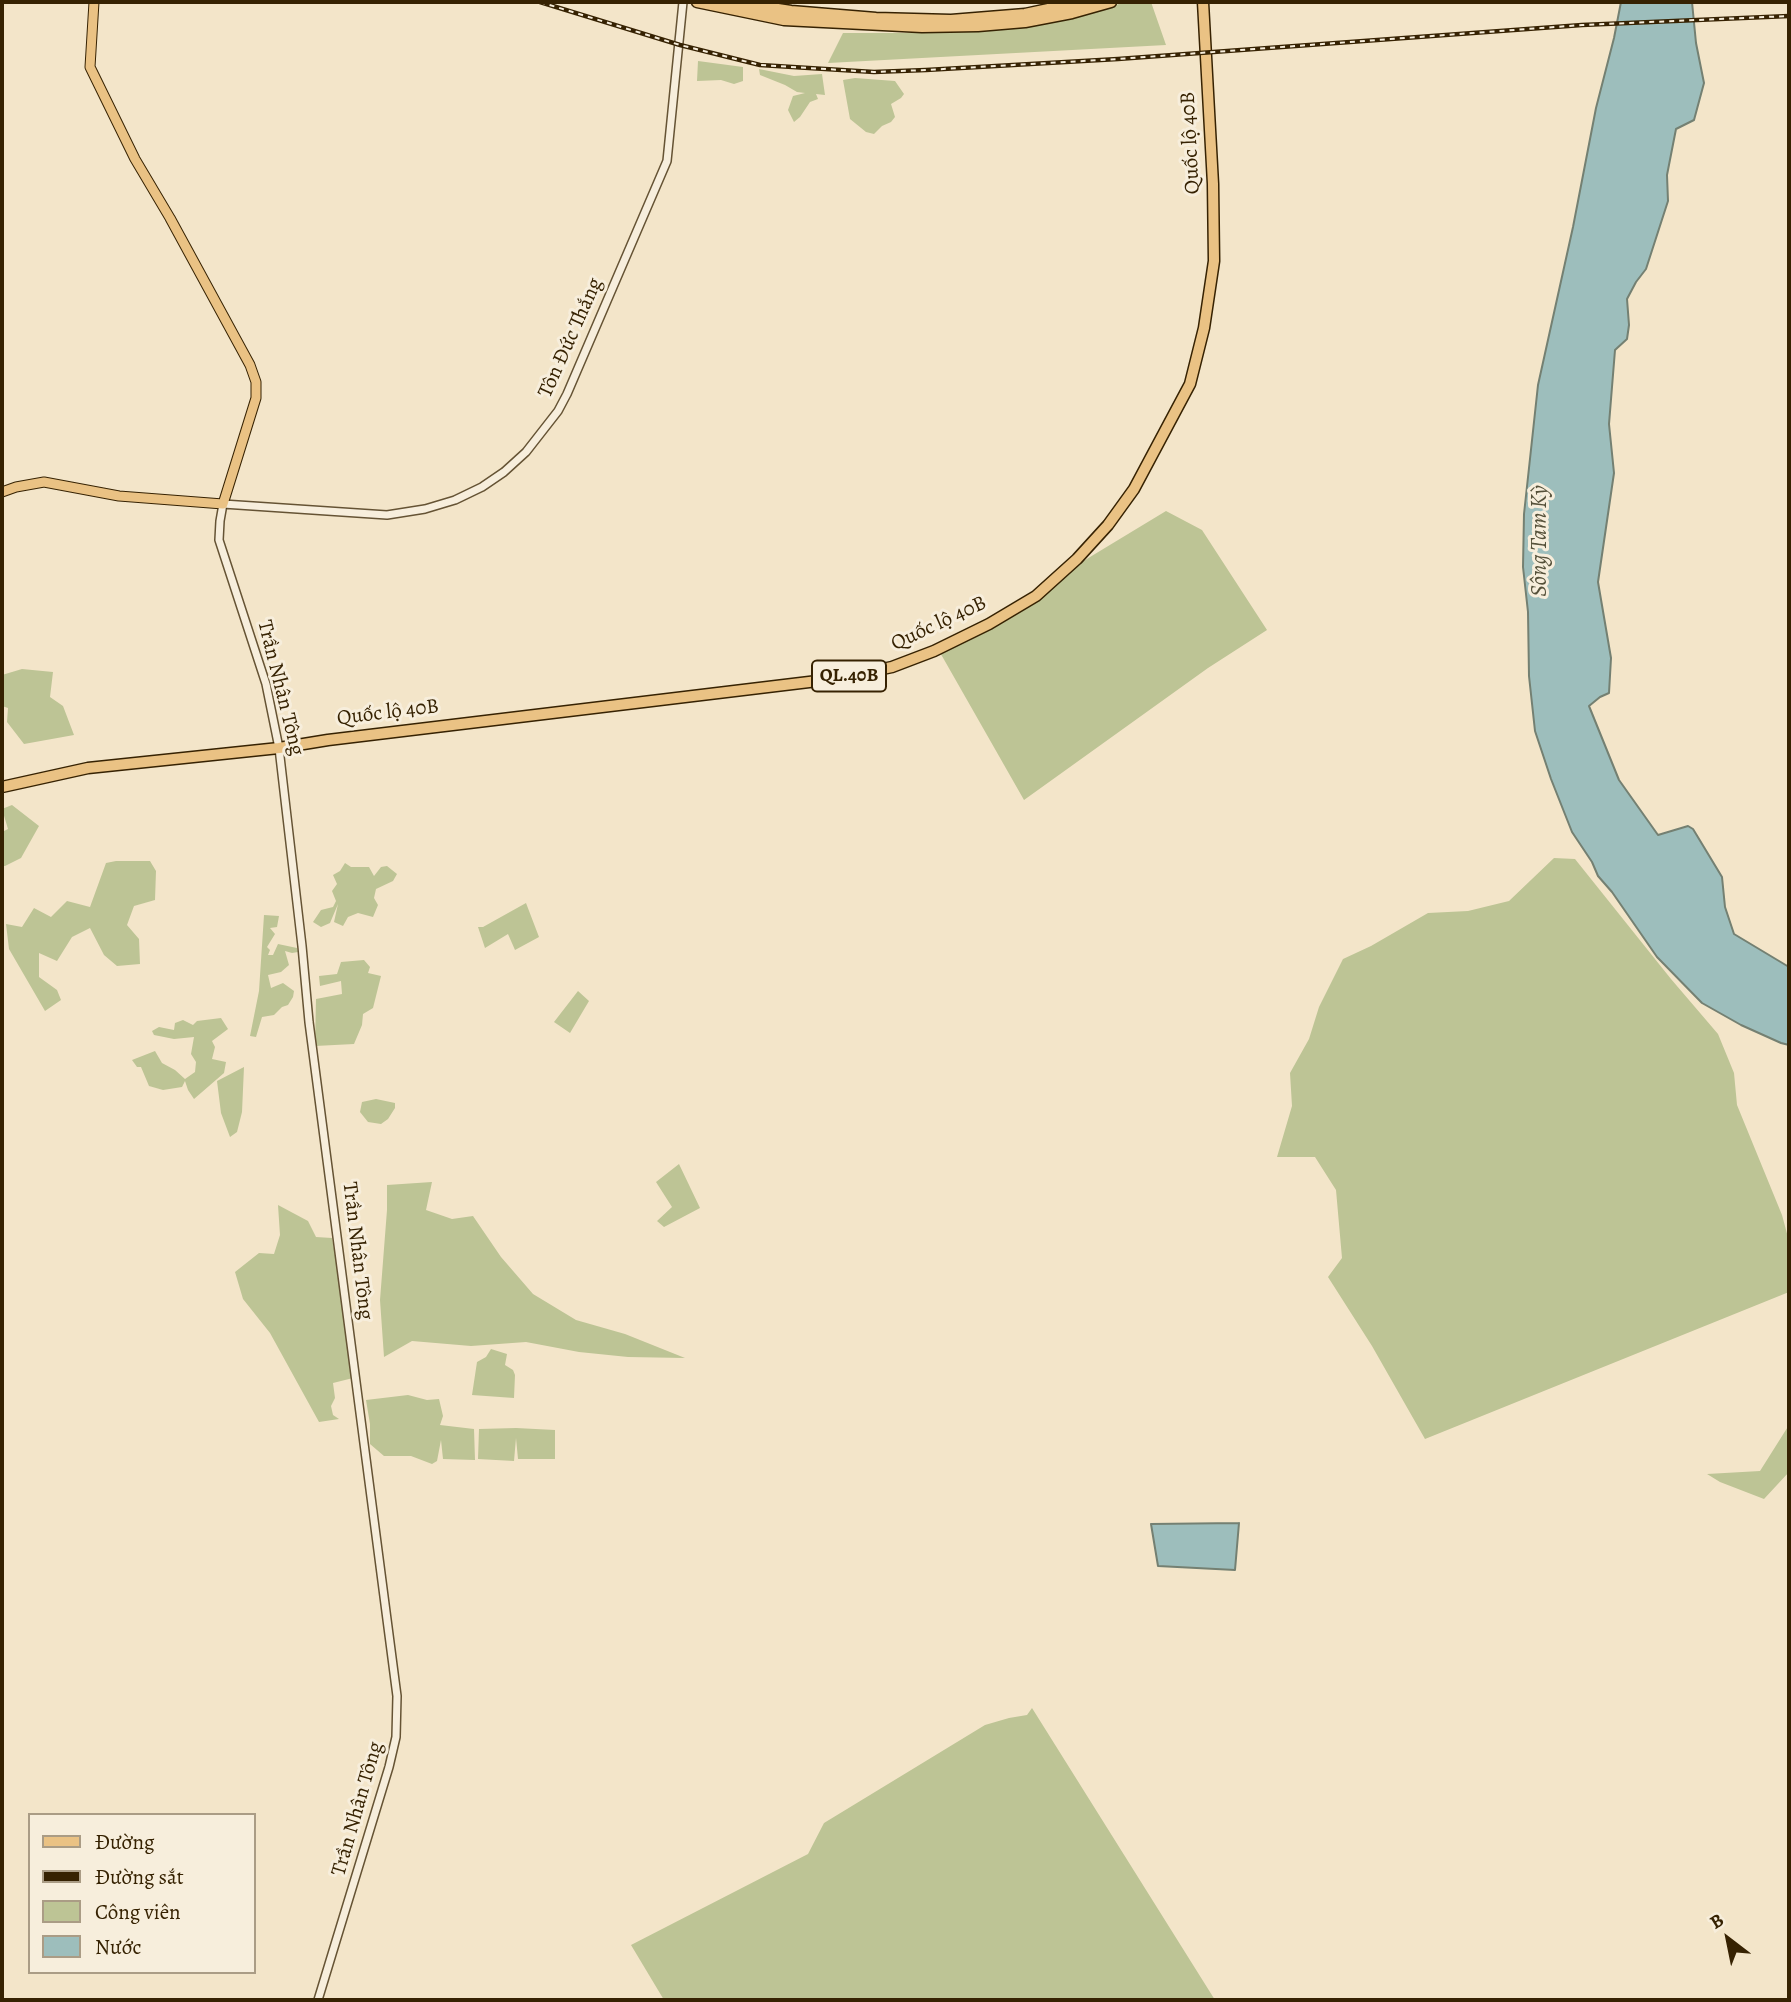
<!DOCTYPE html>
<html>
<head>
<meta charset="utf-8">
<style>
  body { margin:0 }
  #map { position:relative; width:1791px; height:2002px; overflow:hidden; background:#f3e5c9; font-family:Alegreya,serif }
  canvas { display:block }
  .frame { position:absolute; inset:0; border:4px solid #362202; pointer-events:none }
  .legend { position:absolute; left:28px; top:1813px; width:228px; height:161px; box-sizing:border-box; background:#f7eedc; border:2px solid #aa9c85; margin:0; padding:9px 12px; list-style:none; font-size:21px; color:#362202 }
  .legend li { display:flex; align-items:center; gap:14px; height:35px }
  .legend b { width:35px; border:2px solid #aa9c85 }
  .north { position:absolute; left:1693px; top:1904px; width:70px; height:70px; -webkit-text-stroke:5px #f7eedc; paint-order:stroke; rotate:328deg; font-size:19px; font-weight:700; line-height:28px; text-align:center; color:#362202 }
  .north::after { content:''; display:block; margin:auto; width:24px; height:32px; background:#362202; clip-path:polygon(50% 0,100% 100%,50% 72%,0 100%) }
</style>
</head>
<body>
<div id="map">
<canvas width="1791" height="2002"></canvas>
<div class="frame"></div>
<ul class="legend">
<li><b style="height:9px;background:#eac284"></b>Đường</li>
<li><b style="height:9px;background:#362202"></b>Đường sắt</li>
<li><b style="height:19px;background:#bdc495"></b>Công viên</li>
<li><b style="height:19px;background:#9dbebc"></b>Nước</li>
</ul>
<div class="north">B</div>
</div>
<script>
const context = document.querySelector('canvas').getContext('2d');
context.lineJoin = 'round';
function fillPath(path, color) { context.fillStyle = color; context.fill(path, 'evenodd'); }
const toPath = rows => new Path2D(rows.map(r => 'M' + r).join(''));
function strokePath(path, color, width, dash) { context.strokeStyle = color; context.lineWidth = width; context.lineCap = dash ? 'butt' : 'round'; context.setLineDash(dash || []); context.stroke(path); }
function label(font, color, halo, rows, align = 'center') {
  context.font = font + ' Alegreya,serif'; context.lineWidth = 6; context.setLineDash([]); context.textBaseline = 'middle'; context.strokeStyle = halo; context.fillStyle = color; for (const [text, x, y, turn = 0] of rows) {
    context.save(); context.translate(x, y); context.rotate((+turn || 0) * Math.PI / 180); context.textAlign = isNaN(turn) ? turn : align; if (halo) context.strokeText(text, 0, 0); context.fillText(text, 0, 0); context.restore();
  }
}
const green = toPath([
  [1125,2,1151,2,1166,45,828,63,843,33,905,33,999,29,1082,16],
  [698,61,743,67,743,81,734,84,721,80,697,81],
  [759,69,794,76,822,74,825,95,816,94,818,99,810,102,800,117,794,122,788,110,793,96,805,93,797,92,785,85,760,75],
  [855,78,895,81,904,94,901,98,891,104,895,117,891,122,882,126,874,134,866,132,850,119,843,80],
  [1166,511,1202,530,1267,630,1208,668,1024,800,938,649],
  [22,669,53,672,50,697,63,706,74,735,24,744,7,722,8,708,2,706,2,675],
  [12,805,39,826,21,858,5,866,2,866,2,832,8,829,2,809],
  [1554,858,1575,859,1671,979,1718,1034,1734,1073,1737,1105,1782,1215,1789,1241,1789,1292,1425,1439,1372,1346,1328,1277,1342,1258,1336,1190,1315,1157,1277,1157,1292,1106,1290,1073,1309,1039,1319,1007,1343,959,1371,946,1428,913,1468,911,1509,901],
  [116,861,150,861,156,871,155,900,134,906,127,925,139,939,140,964,117,966,104,955,90,928,72,937,57,961,39,953,39,977,57,990,61,1000,45,1011,9,949,6,924,22,927,34,908,51,917,67,901,90,907,106,863],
  [345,863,351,867,369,867,374,876,381,867,387,866,397,874,393,881,376,889,374,898,378,905,373,917,358,913,348,917,343,926,334,922,338,904,330,923,321,927,313,922,321,910,333,907,336,901,332,891,337,884,333,875,340,871],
  [526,903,539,937,515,950,508,934,485,948,478,927,483,927],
  [264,915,279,916,277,927,270,928,275,934,267,947,270,950,268,955,273,955,278,944,297,948,298,952,292,953,285,951,289,965,281,972,268,975,271,988,283,983,294,991,293,997,288,1005,282,1007,274,1015,262,1017,256,1037,250,1036,259,991],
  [364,960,370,967,368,973,381,976,373,1008,363,1014,362,1025,354,1044,315,1046,316,999,342,994,341,981,320,986,319,976,337,974,341,962],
  [578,991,589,1001,570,1033,554,1022],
  [221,1018,228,1029,212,1041,215,1047,212,1059,226,1062,224,1073,194,1099,188,1090,185,1081,182,1087,163,1090,149,1086,141,1067,137,1067,132,1060,155,1051,162,1063,175,1070,185,1079,195,1072,196,1062,191,1054,194,1037,174,1039,154,1035,152,1031,159,1027,174,1030,175,1023,183,1020,193,1025,197,1021],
  [244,1067,242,1112,237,1132,230,1137,221,1113,217,1081],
  [376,1099,395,1103,395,1108,388,1119,381,1124,368,1122,360,1112,362,1102],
  [679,1164,700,1208,664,1227,657,1221,672,1207,656,1182],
  [432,1182,426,1210,452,1219,473,1216,501,1257,533,1294,576,1320,625,1334,685,1358,628,1357,579,1352,526,1342,471,1346,412,1341,384,1357,380,1300,387,1210,387,1185],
  [278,1205,308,1221,316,1237,332,1238,344,1305,350,1366,353,1378,333,1383,335,1398,331,1406,333,1415,339,1419,319,1422,270,1333,243,1299,235,1272,259,1253,274,1254,280,1235],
  [491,1349,507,1354,505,1365,513,1370,515,1375,514,1398,472,1395,477,1362,486,1357],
  [408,1395,427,1400,439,1399,443,1416,440,1425,474,1429,475,1460,443,1459,441,1440,437,1461,432,1464,411,1456,384,1456,370,1444,370,1424,366,1400],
  [1789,1425,1789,1472,1764,1499,1720,1482,1707,1474,1760,1471],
  [516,1428,555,1430,555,1459,518,1459,516,1438,514,1461,478,1459,479,1429],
  [1032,1708,1215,2000,664,2000,631,1945,808,1854,824,1823,985,1725,1009,1718,1027,1715]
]);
const water = toPath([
  [1621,2,1692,2,1696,43,1704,83,1694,120,1676,129,1667,175,1668,201,1646,269,1636,282,1627,299,1629,325,1627,339,1615,350,1609,424,1614,473,1598,582,1611,658,1609,693,1600,697,1589,706,1619,780,1658,835,1688,826,1693,829,1722,877,1725,907,1734,934,1789,967,1789,1045,1781,1043,1741,1025,1702,1003,1657,957,1612,892,1598,876,1592,862,1572,832,1551,779,1535,731,1529,676,1528,612,1523,567,1524,514,1538,385,1573,227,1596,108,1614,38,1621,2],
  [1239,1523,1235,1570,1158,1566,1151,1524,1239,1523]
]);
const minor = toPath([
  [318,2000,389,1767,396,1737,397,1696,309,1022,302,946,279,748,266,684,219,540,220,521,223,504,387,515,425,509,455,500,482,487,504,472,526,452,558,411,567,394,667,161,683,2]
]);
const major = toPath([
  [2,492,16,487,44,482,119,496,223,504,256,398,256,382,250,365,170,218,135,159,90,67,94,2]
]);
const highway = toPath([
  [697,2,784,20,922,27,978,26,1025,22,1072,13,1111,2],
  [732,2,791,11,876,18,951,20,1025,14,1081,2],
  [2,787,88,768,279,748,328,740,834,679,892,667,934,651,989,624,1036,596,1077,559,1108,525,1134,489,1190,384,1204,328,1214,261,1213,184,1203,2]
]);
const rail = toPath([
  [540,2,680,45,760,65,874,72,926,70,1118,59,1582,25,1789,16]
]);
const shields = [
  [849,676,74]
];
const shieldNames = [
  ["QL.40B",849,676]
];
const streetNames = [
  ["Quốc lộ 40B",1191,143,-93],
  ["Tôn Đức Thắng",571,338,-66],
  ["Quốc lộ 40B",939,624,-25],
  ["Trần Nhân Tông",280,688,76],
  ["Quốc lộ 40B",388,713,-7],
  ["Trần Nhân Tông",357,1251,83],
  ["Trần Nhân Tông",358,1809,-74]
];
const waterNames = [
  ["Sông Tam Kỳ",1540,541,-90]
];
fillPath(green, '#bdc495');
fillPath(water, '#9dbebc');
strokePath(water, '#748072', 2);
strokePath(minor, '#655334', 10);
strokePath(major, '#362202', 11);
strokePath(highway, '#362202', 13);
strokePath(minor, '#f7eedc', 7);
strokePath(major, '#eac284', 9);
strokePath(highway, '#eac284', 10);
strokePath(rail, '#362202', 4.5);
strokePath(rail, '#f7eedc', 2, [5]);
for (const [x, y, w] of shields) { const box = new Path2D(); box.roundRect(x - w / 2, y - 15.5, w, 31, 5); context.fillStyle = '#f7eedc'; context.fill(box); strokePath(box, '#362202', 2); }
label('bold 19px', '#362202', null, shieldNames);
label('21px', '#362202', '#f7eedc', streetNames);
label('italic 23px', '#55513a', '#f7eedc', waterNames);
</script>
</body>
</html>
